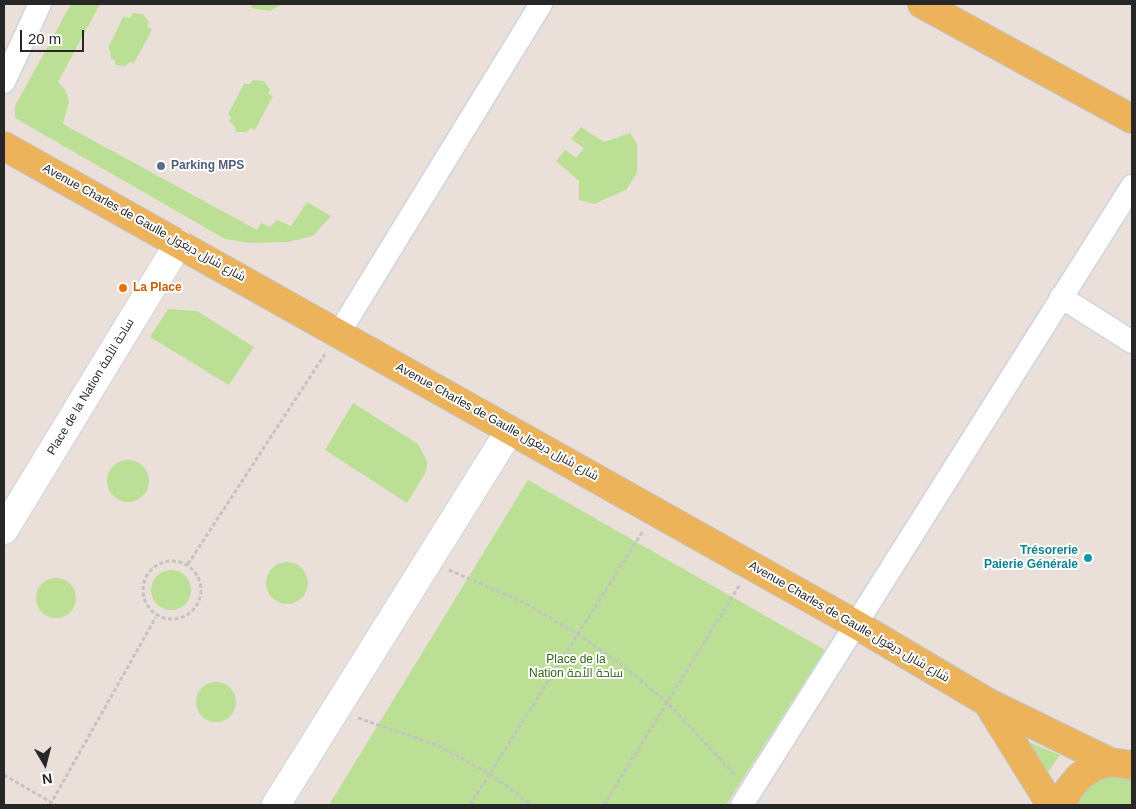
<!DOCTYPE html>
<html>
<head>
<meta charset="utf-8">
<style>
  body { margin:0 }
  #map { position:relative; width:1136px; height:809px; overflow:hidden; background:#eae0d9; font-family:Helvetica,sans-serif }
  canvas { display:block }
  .frame { position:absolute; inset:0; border:5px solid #272727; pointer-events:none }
  .north { position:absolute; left:20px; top:739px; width:50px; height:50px; -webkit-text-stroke:4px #fff; paint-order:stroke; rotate:172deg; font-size:14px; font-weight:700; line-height:20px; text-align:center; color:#272727 }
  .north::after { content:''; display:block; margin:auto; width:18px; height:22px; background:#272727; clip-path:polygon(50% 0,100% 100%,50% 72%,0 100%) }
  .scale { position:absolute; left:20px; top:30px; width:64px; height:22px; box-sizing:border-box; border:2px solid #272727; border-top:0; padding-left:6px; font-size:15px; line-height:18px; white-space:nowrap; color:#272727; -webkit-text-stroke:4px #fff; paint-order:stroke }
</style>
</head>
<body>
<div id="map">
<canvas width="1136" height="809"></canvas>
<div class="frame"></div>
<div class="north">N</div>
<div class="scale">20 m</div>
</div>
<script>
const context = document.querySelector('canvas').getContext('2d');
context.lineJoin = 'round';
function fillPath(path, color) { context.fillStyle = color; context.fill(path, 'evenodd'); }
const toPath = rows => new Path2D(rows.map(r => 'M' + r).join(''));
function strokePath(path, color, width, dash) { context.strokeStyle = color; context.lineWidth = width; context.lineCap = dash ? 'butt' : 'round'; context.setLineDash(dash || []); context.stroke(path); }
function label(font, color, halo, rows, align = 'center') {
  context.font = font + ' Helvetica,Cairo,sans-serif'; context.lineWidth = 4; context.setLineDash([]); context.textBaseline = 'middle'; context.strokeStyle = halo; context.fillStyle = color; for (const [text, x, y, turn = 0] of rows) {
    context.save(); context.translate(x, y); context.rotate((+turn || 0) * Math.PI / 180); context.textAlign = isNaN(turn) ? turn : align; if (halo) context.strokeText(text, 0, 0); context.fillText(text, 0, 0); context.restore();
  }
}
const green = toPath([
  [71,4,100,4,58,82,65,90,69,101,63,124,257,230,261,223,270,227,277,220,291,226,307,202,331,216,313,236,288,242,251,243,225,239,15,118,15,106],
  [253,4,282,4,270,11,251,8],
  [133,13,143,14,149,22,147,27,152,30,134,63,130,62,125,66,115,65,115,60,111,59,110,50,108,48,123,17,130,18],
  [253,80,264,81,270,89,268,94,273,96,255,130,251,128,246,132,236,132,235,127,229,121,231,117,228,114,244,84,250,84],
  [581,127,604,142,630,133,637,144,637,173,626,190,594,204,579,200,579,181,556,161,565,150,576,158,584,148,571,139],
  [168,309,197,311,254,347,229,385,150,337],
  [353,403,418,444,427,461,426,472,407,503,325,450],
  '107 481a21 21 0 1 1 42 0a21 21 0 1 1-42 0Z',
  [528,480,825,650,726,805,329,805],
  '266 583a21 21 0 1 1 42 0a21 21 0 1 1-42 0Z',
  '151 590a20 20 0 1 1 40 0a20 20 0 1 1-40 0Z',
  '36 598a20 20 0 1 1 40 0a20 20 0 1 1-40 0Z',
  '196 702a20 20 0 1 1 40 0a20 20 0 1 1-40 0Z',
  [1024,740,1060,755,1043,779],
  [1132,773,1132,805,1073,805,1098,774]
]);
const path = toPath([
  '143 590a29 29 0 1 1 58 0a29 29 0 1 1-58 0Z',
  [188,564,325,354],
  [449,570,525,603,577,634,621,664,667,702,735,775],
  [358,718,439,746,490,774,532,805],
  [4,775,56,805],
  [50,805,156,617],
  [470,805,643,531],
  [604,805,739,586]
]);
const minor = toPath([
  [4,82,40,4],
  [1061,297,1132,342],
  [339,333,541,4],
  [742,805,1132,186]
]);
const secondary = toPath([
  [4,530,179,243],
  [276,805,510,430]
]);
const primary = toPath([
  [922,4,1132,119],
  [4,146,857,625,987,702,1110,762],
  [987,702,1051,805],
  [1062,805,1069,789,1080,776,1094,767,1110,762,1132,765]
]);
const markers = [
  [161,166,5,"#5c6f8a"],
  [123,288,5,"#e8710a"],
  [1088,558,5,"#0f9aa8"]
];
const serviceNames = [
  ["Parking MPS",171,166]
];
const streetNames = [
  ["Avenue Charles de Gaulle شارع شارل ديغول",144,223,29],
  ["Place de la Nation ساحة الأمة",91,387,-59],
  ["Avenue Charles de Gaulle شارع شارل ديغول",497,422,29],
  ["Avenue Charles de Gaulle شارع شارل ديغول",849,622,30]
];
const foodNames = [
  ["La Place",133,288]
];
const cultureNames = [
  ["Trésorerie",1078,551],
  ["Paierie Générale",1078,565]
];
const parkNames = [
  ["Place de la",576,660],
  ["Nation ساحة الأمة",576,674]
];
fillPath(green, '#bbe095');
strokePath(minor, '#ced4e0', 25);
strokePath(secondary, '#ced4e0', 30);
strokePath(primary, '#c3c3c3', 30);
strokePath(path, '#c3c3c3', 3, [4, 2.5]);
strokePath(minor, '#fff', 22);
strokePath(secondary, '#fff', 28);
strokePath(primary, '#edb35b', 28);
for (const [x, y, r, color] of markers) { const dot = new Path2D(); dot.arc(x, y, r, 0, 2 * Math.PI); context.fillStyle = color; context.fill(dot); strokePath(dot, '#fff', 2); }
label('bold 12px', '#4e5e75', '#fff', serviceNames, 'left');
label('12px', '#272727', '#fff', streetNames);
label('bold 12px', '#c56008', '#fff', foodNames, 'left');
label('bold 12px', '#0d838f', '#fff', cultureNames, 'right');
label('12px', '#34611a', '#fff', parkNames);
</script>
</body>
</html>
